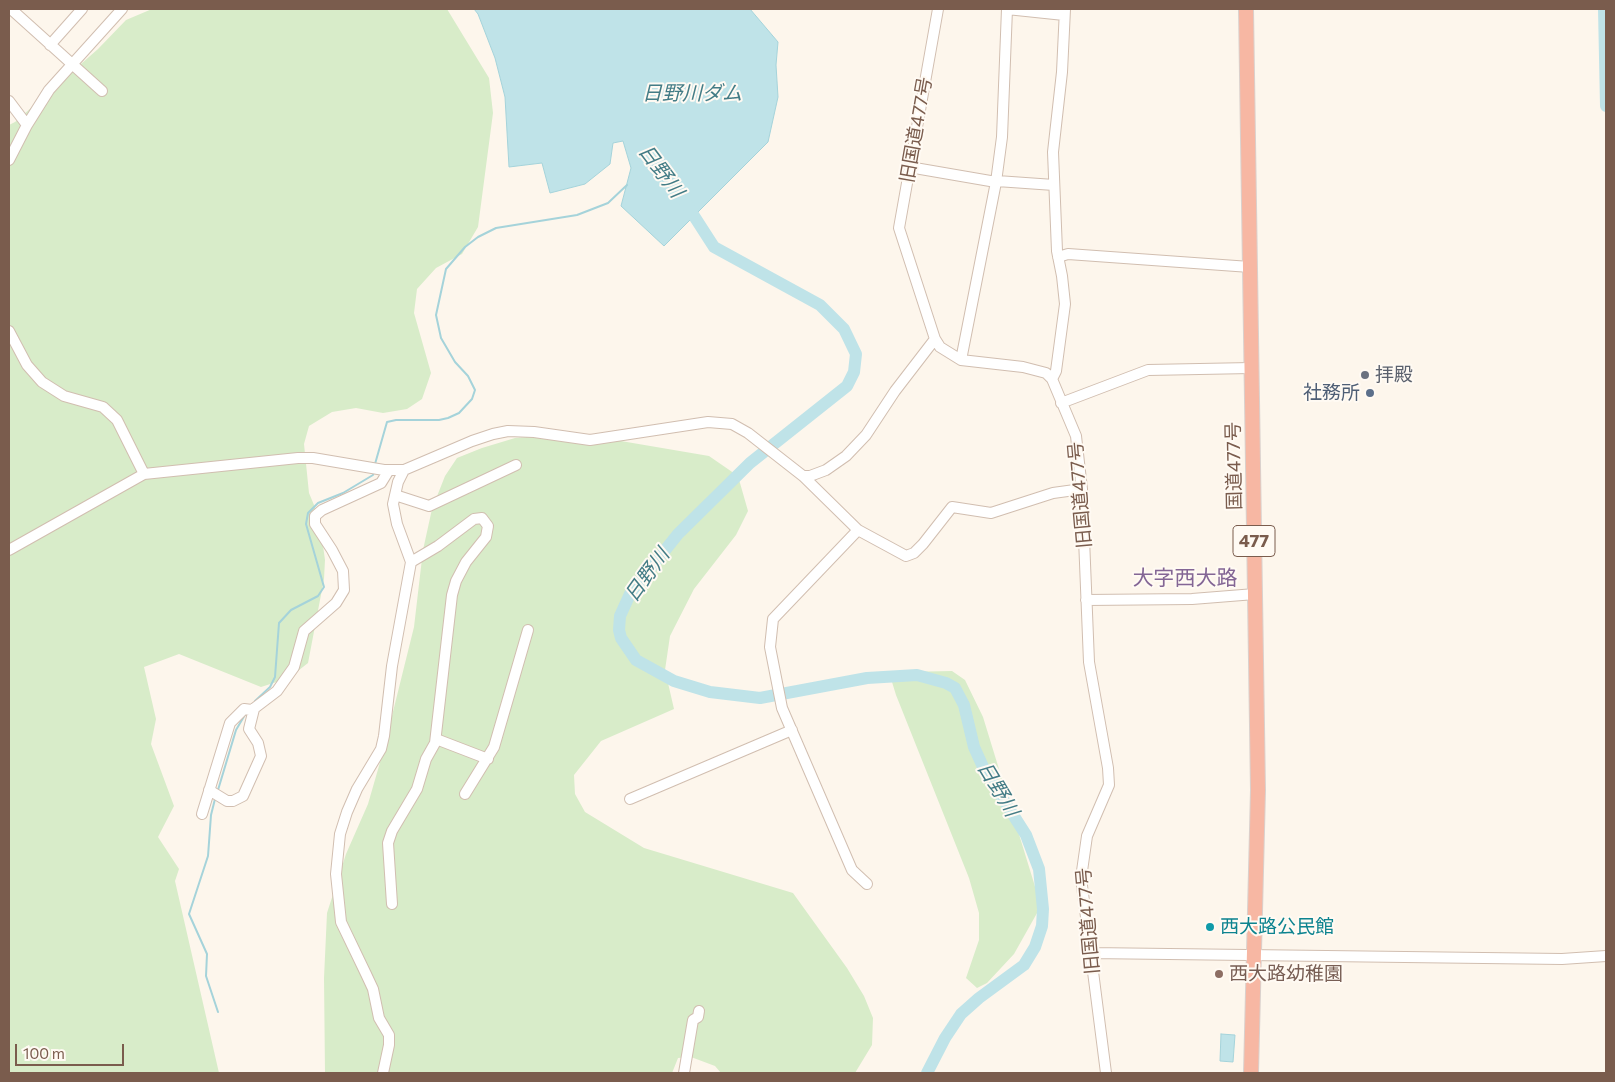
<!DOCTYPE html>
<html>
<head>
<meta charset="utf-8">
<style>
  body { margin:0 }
  #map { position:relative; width:1615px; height:1082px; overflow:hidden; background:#fdf6ec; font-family:Commissioner,sans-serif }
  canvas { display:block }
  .frame { position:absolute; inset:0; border:10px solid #7a5c4d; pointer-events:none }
  .scale { position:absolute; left:15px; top:1044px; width:109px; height:22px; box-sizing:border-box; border:2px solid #7a5c4d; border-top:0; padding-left:6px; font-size:15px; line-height:18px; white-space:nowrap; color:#7a5c4d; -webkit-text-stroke:4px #fffaf3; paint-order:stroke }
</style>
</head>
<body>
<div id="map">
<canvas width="1615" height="1082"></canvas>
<div class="frame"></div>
<div class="scale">100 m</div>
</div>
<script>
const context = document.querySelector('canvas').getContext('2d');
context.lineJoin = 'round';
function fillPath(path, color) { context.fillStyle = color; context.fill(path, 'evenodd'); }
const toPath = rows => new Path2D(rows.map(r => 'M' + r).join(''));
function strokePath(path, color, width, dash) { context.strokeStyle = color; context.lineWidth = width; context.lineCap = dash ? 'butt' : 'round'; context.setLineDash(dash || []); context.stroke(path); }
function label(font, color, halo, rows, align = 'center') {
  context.font = font + ' Commissioner,"Noto Sans JP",sans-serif'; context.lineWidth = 4; context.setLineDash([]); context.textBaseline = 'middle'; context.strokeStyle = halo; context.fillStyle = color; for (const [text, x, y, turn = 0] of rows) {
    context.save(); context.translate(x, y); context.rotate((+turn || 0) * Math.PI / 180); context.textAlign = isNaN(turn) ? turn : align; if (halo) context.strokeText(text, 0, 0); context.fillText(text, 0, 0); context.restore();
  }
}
const green = toPath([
  [152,9,447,9,489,78,493,113,478,227,462,254,436,268,417,289,414,313,431,373,422,399,407,409,383,413,356,408,332,412,309,426,304,444,309,493,319,517,325,560,324,579,308,663,289,678,261,687,179,654,144,667,156,719,151,744,174,806,158,837,179,869,175,881,219,1073,9,1073,9,125,15,122,98,49,126,20],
  [574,433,709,456,738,476,748,511,736,535,694,589,670,636,665,670,674,709,601,741,574,775,575,794,585,812,644,848,793,893,847,968,864,996,873,1018,872,1045,855,1073,721,1073,715,1066,691,1057,678,1058,672,1073,325,1073,324,978,327,913,346,854,368,804,383,752,414,627,423,550,432,509,445,476,457,458,482,448,515,438],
  [952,671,965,680,983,717,1041,906,1014,954,987,983,977,988,966,978,979,940,979,913,969,878,896,695,892,682,903,672]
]);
const water = toPath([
  [474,9,750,9,778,42,776,65,778,97,768,142,664,246,621,206,631,168,623,141,613,143,610,164,585,184,550,193,542,163,509,167,505,97,495,58,478,14,474,9],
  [1221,1034,1235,1035,1233,1062,1220,1061,1221,1034]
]);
const stream = toPath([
  [375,464,387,422,396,420,439,420,448,418,459,413,472,399,475,390,468,376,455,362,441,338,436,315,446,269,465,247,478,237,496,228,577,215,608,203,627,185],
  [255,701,270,687,275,677,279,623,291,610,318,596,324,587,306,524,308,513,318,503,343,493,373,475,374,471],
  [218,790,236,730,246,713],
  [215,799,211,815,208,856,189,914,207,954,206,976,218,1012]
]);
const river = toPath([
  [1604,9,1606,106],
  [685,202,714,247,820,305,844,329,856,354,854,372,847,386,750,463,678,534,630,594,620,616,619,630,621,638,636,660,674,681,710,692,760,698,867,678,917,675,946,683,955,688,964,705,974,747,984,769,1026,835,1039,869,1043,909,1042,926,1035,947,1024,965,979,998,961,1014,945,1038,927,1073]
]);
const minor = toPath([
  [11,9,102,91],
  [938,9,899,228,935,339,940,347,961,360,1023,367,1046,373,1052,379,1076,436,1082,489,1089,662,1108,768,1109,785,1087,836,1081,878,1106,1073],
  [1007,9,1064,15],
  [50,45,82,9],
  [9,101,27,125],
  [9,160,27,125,49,90,122,9],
  [909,167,996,182],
  [997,181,1054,185],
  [1058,257,1068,254,1250,267],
  [9,331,27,365,42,382,64,396,103,407,117,420,144,474],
  [961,360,996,182,1002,137,1007,9],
  [1052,379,1056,371,1065,304,1062,276,1057,251,1053,152,1062,72,1065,9],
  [1061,403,1148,370,1251,368],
  [803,476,810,476,826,470,846,456,866,435,895,391,935,339],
  [395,495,429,506,516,465],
  [858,530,773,619,770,647,782,708,852,870,867,884],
  [9,550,144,474,298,458,313,458,384,470,404,470,472,441,493,434,508,431,534,432,590,440,708,422,732,424,748,433,803,476,858,530,906,556,914,553,923,544,952,507,991,513,1053,493,1082,489],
  [1086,600,1192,599,1255,594],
  [436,739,488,759],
  [209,790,227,801,233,801,243,796,261,756,258,743,249,729,254,709],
  [465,794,494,747,528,630],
  [630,799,792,730],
  [202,814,230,723,244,709,252,710,277,691,294,667,304,631,336,603,344,590,343,571,332,550,315,524,315,516,322,510,381,483,389,470],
  [392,904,388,843,392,831,417,789,426,759,435,743,452,595,456,581,466,562,486,537,488,526,482,518,474,519,438,546,411,562],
  [1090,953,1562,959,1606,956],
  [383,1073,389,1045,389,1035,379,1018,373,989,366,974,341,922,336,874,340,834,347,812,357,789,381,749,384,736,392,666,411,562,397,524,393,504,398,482,404,470],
  [684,1073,693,1020,698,1017,699,1011]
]);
const highway = toPath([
  [1246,9,1258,790,1251,1073]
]);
const markers = [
  [1365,375,5,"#6b7280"],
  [1370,393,5,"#5c6f8a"],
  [1210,927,5,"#0f9aa8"],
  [1219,974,5,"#8d6e63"]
];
const shields = [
  [1254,541,42]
];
const shieldNames = [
  ["477",1254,541]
];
const streetNames = [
  ["旧国道477号",916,130,-80],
  ["国道477号",1234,466,-91],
  ["旧国道477号",1080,495,-95],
  ["旧国道477号",1088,921,-95]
];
const worshipNames = [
  ["拝殿",1375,375]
];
const serviceNames = [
  ["社務所",1360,393]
];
const cultureNames = [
  ["西大路公民館",1220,927]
];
const educationNames = [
  ["西大路幼稚園",1229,974]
];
const waterNames = [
  ["日野川ダム",692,93],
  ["日野川",661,171,53],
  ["日野川",647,575,-54],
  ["日野川",998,789,59]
];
const quarterNames = [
  ["大字西大路",1185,578]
];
fillPath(green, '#d8ecc9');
fillPath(water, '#bfe3e8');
strokePath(water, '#a5d3da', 1);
strokePath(stream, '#a5d3da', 2);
strokePath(river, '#bfe3e8', 12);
strokePath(minor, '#d1beb0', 12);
strokePath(highway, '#dad1cd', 16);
strokePath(minor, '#fff', 10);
strokePath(highway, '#f7b7a3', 14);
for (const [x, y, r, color] of markers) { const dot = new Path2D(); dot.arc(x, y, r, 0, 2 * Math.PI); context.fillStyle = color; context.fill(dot); strokePath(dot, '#fffaf3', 2); }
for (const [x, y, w] of shields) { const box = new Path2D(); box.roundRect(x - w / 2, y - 15.5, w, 31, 4); context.fillStyle = '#fffaf3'; context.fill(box); strokePath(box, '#7a5c4d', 1); }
label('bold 18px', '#7a5c4d', null, shieldNames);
label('19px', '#7a5c4d', '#fffaf3', streetNames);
label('19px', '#5b616d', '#fffaf3', worshipNames, 'left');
label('19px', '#4e5e75', '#fffaf3', serviceNames, 'right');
label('19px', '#0d838f', '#fffaf3', cultureNames, 'left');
label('19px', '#785e54', '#fffaf3', educationNames, 'left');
label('italic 20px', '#437c86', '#fffaf3', waterNames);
label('21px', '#846695', '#fffaf3', quarterNames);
</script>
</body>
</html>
